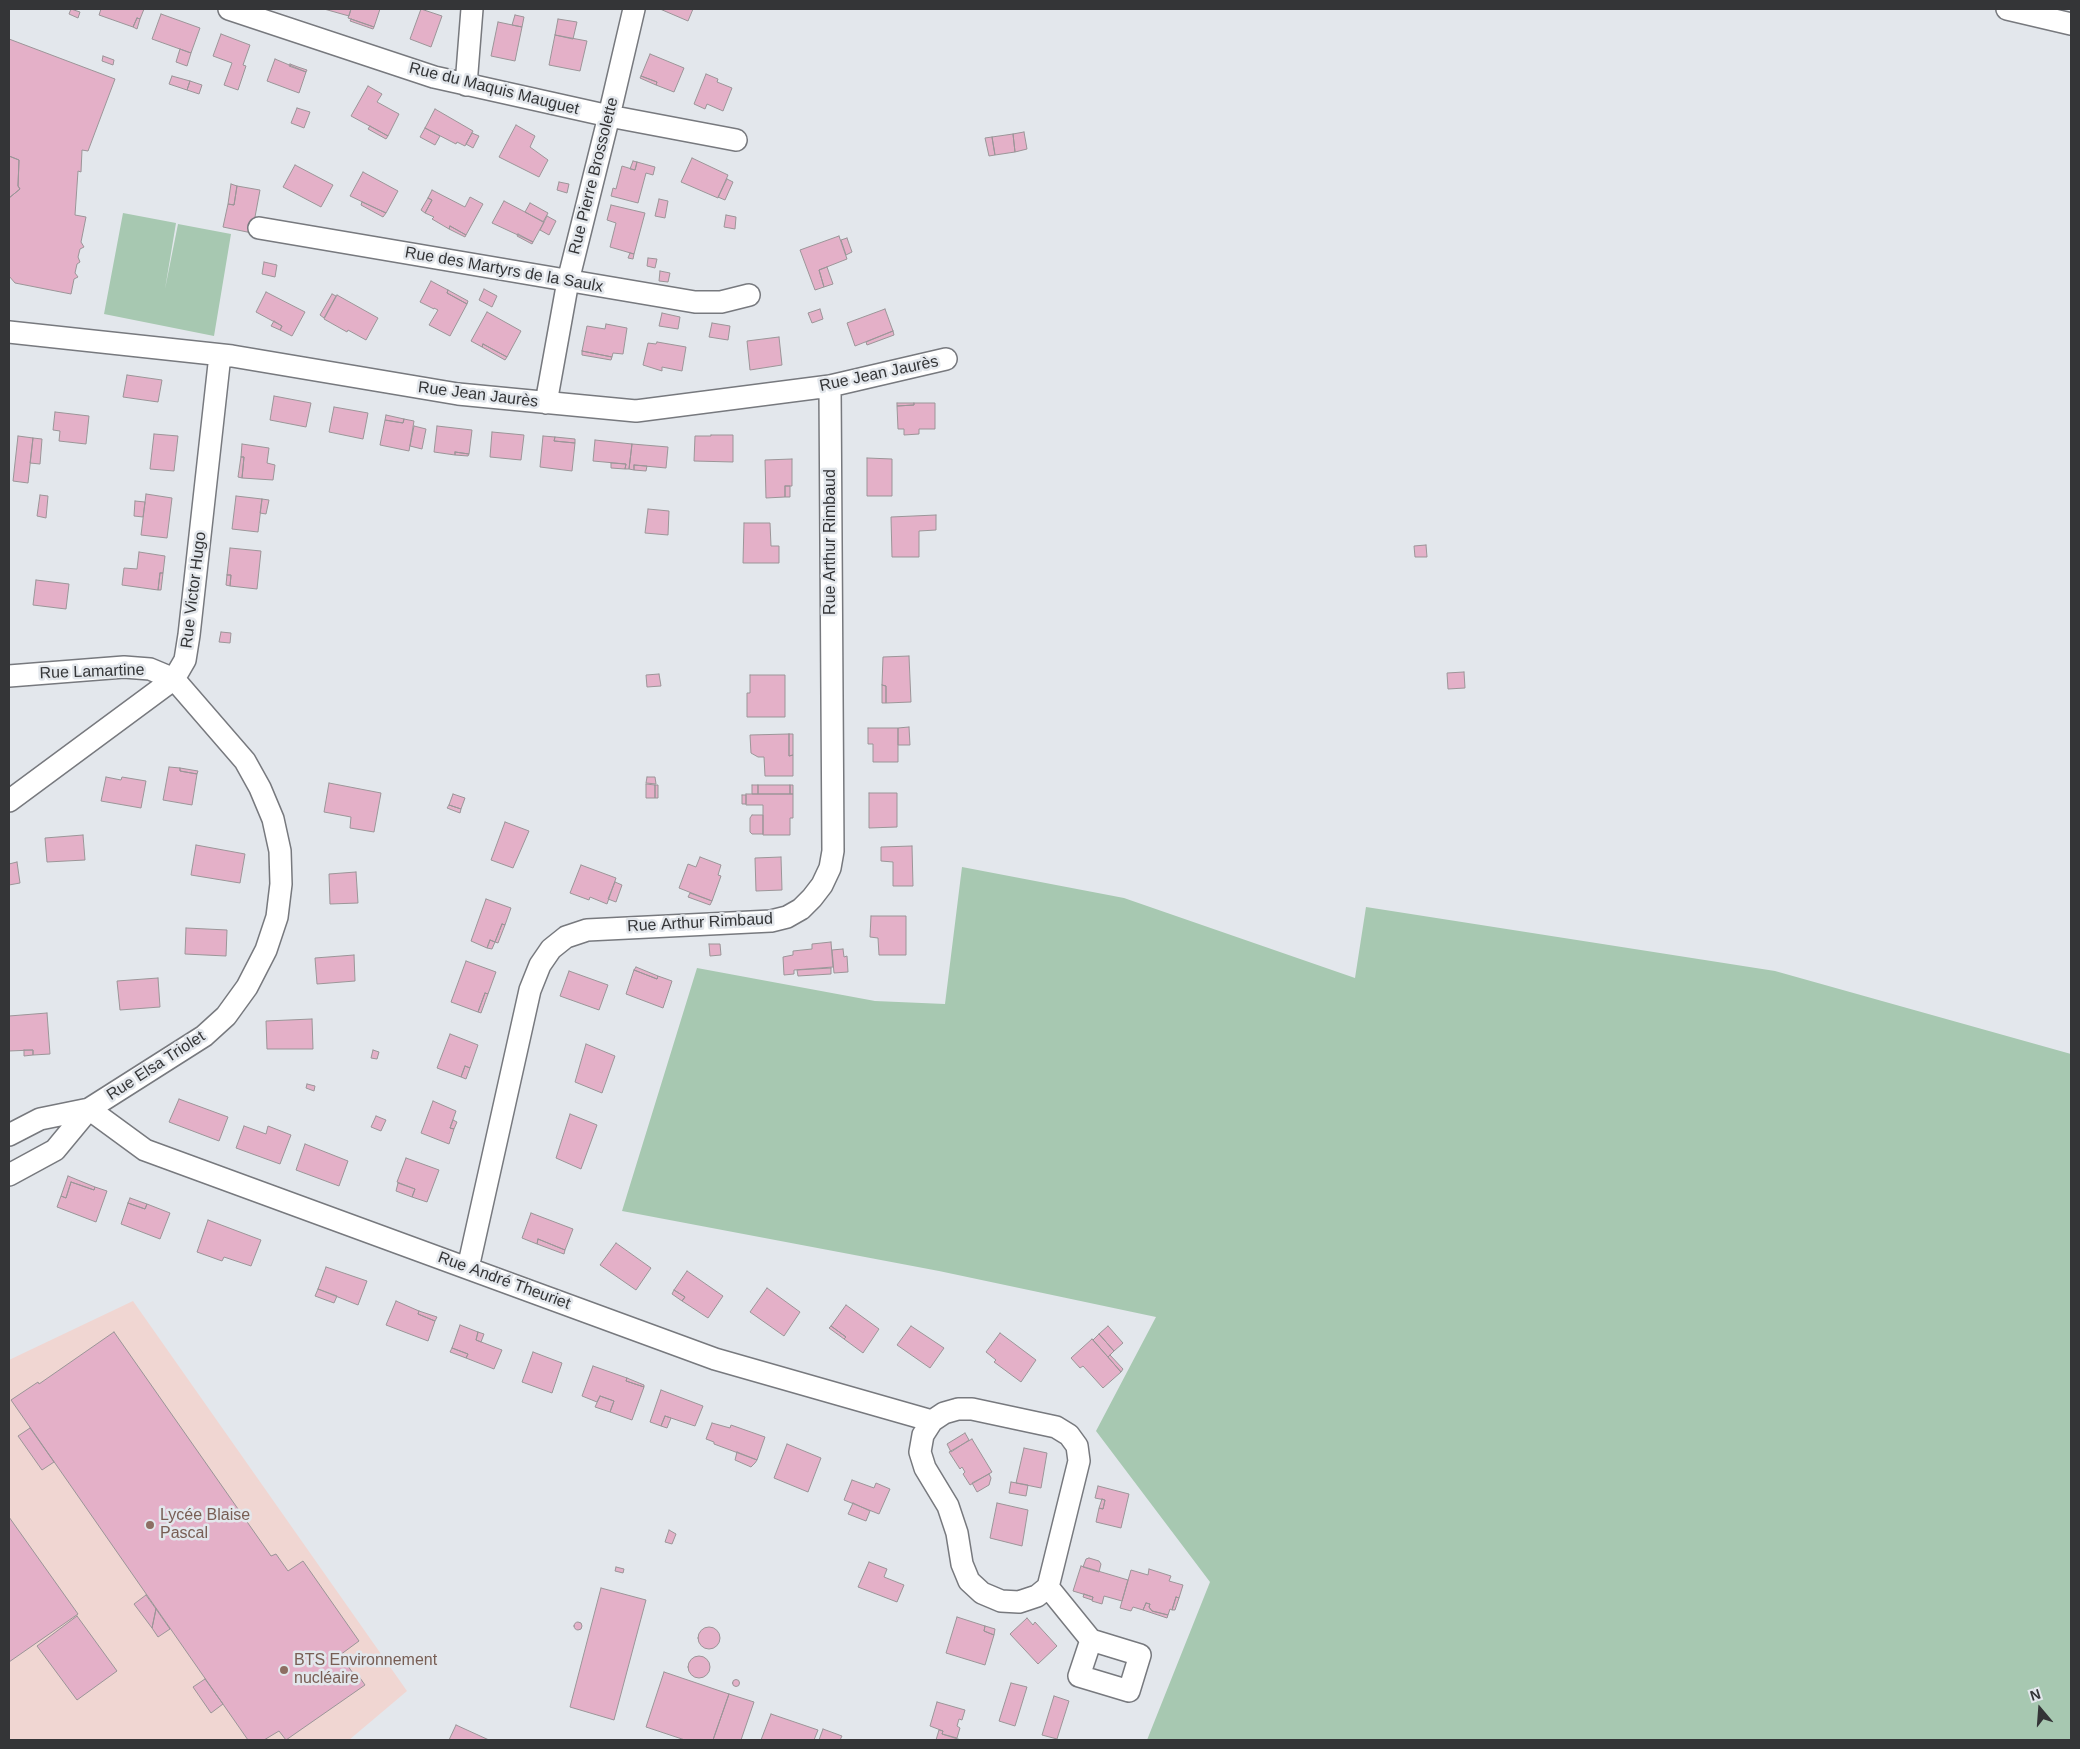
<!DOCTYPE html>
<html>
<head>
<meta charset="utf-8">
<style>
  body { margin:0 }
  #map { position:relative; width:2080px; height:1749px; overflow:hidden; background:#e3e7ec; font-family:Helvetica,sans-serif }
  canvas { display:block }
  .frame { position:absolute; inset:0; border:10px solid #343537; pointer-events:none }
  .north { position:absolute; left:2015px; top:1684px; width:50px; height:50px; -webkit-text-stroke:4px #e3e7ec; paint-order:stroke; rotate:342deg; font-size:14px; font-weight:700; line-height:20px; text-align:center; color:#343537 }
  .north::after { content:''; display:block; margin:auto; width:18px; height:22px; background:#343537; clip-path:polygon(50% 0,100% 100%,50% 72%,0 100%) }
</style>
</head>
<body>
<div id="map">
<canvas width="2080" height="1749"></canvas>
<div class="frame"></div>
<div class="north">N</div>
</div>
<script>
const context = document.querySelector('canvas').getContext('2d');
context.lineJoin = 'round';
function fillPath(path, color) { context.fillStyle = color; context.fill(path, 'evenodd'); }
const toPath = rows => new Path2D(rows.map(r => 'M' + r).join(''));
function strokePath(path, color, width, dash) { context.strokeStyle = color; context.lineWidth = width; context.lineCap = dash ? 'butt' : 'round'; context.setLineDash(dash || []); context.stroke(path); }
function label(font, color, halo, rows, align = 'center') {
  context.font = font + ' Helvetica,sans-serif'; context.lineWidth = 5; context.setLineDash([]); context.textBaseline = 'middle'; context.strokeStyle = halo; context.fillStyle = color; for (const [text, x, y, turn = 0] of rows) {
    context.save(); context.translate(x, y); context.rotate((+turn || 0) * Math.PI / 180); context.textAlign = isNaN(turn) ? turn : align; if (halo) context.strokeText(text, 0, 0); context.fillText(text, 0, 0); context.restore();
  }
}
const education = toPath([
  [133,1301,407,1691,349,1740,9,1740,9,1360]
]);
const green = toPath([
  [123,213,176,223,165,289,178,224,231,234,214,336,104,314],
  [962,867,1124,898,1355,978,1366,907,1775,971,2071,1054,2071,1740,1147,1740,1210,1582,1096,1431,1156,1317,939,1271,622,1211,697,968,875,1001,945,1004]
]);
const building = toPath([
  [71,9,80,12,78,18,69,14,71,9],
  [101,9,144,9,140,19,137,18,133,27,99,15,101,9],
  [324,9,351,9,349,16,324,9],
  [351,9,380,9,374,27,348,18,351,9],
  [421,9,442,16,431,47,410,39,421,9],
  [660,9,693,9,688,21,660,9],
  [161,14,200,28,191,53,152,39,161,14],
  [515,15,524,17,522,27,512,25,515,15],
  [137,18,140,19,137,29,133,27,137,18],
  [351,19,374,27,373,29,350,21,351,19],
  [558,19,577,22,573,39,555,35,558,19],
  [498,22,522,27,515,61,491,56,498,22],
  [221,34,250,45,243,65,246,66,238,90,224,85,232,63,213,56,221,34],
  [555,35,587,41,580,71,549,65,555,35],
  [9,39,115,79,88,151,82,150,81,172,78,171,75,215,86,217,81,242,84,247,80,249,78,257,80,262,77,264,75,273,78,277,74,279,71,294,15,283,9,276,9,198,20,189,18,186,19,160,9,156,9,39],
  [180,49,191,53,187,66,176,62,180,49],
  [650,54,684,68,674,92,656,85,657,82,641,76,650,54],
  [103,56,114,60,113,65,102,61,103,56],
  [275,59,306,72,299,93,267,81,275,59],
  [290,64,298,67,307,70,306,72,289,66,290,64],
  [706,74,718,79,717,82,732,88,723,111,707,104,705,109,694,104,706,74],
  [172,76,190,81,187,90,169,84,172,76],
  [641,76,657,82,656,85,640,78,641,76],
  [190,81,202,85,199,94,187,90,190,81],
  [368,86,382,94,377,102,399,114,388,136,351,116,368,86],
  [297,108,310,112,304,128,291,123,297,108],
  [435,109,473,131,465,146,457,142,456,144,425,128,435,109],
  [516,125,535,136,530,147,548,160,539,177,499,157,516,125],
  [370,126,388,136,386,139,368,129,370,126],
  [425,128,440,136,435,145,420,137,425,128],
  [1024,132,1027,149,1015,152,1013,134,1024,132],
  [472,133,479,136,473,148,466,144,472,133],
  [1013,134,1015,152,995,155,992,137,1013,134],
  [992,137,995,155,989,156,985,138,992,137],
  [9,156,19,160,18,186,20,189,9,198,9,156],
  [692,158,728,175,718,198,681,182,692,158],
  [633,161,637,162,635,170,630,169,633,161],
  [637,162,655,167,653,175,646,173,638,203,611,196,613,188,616,189,622,166,635,170,637,162],
  [295,165,333,185,321,207,283,187,295,165],
  [363,172,398,191,386,213,350,196,363,172],
  [727,179,733,182,725,200,718,197,727,179],
  [559,182,569,184,567,193,557,190,559,182],
  [231,184,237,186,234,205,228,204,231,184],
  [237,186,260,190,252,233,223,227,228,204,234,205,237,186],
  [432,190,465,207,470,197,483,204,466,235,450,226,449,229,432,219,434,217,425,213,432,200,428,198,432,190],
  [428,198,432,200,425,213,421,210,428,198],
  [659,199,668,201,665,218,655,216,659,199],
  [504,201,544,222,533,242,492,223,504,201],
  [362,202,386,213,383,217,361,205,362,202],
  [530,203,548,213,543,222,525,212,530,203],
  [611,205,645,213,634,254,610,247,616,223,607,220,611,205],
  [726,215,736,217,735,229,724,227,726,215],
  [547,216,556,221,549,235,540,230,547,216],
  [450,226,466,235,465,237,449,229,450,226],
  [518,234,533,242,532,244,517,236,518,234],
  [839,236,847,259,819,270,824,287,815,290,800,250,839,236],
  [847,238,852,252,846,255,841,240,847,238],
  [630,253,634,254,633,259,628,258,630,253],
  [648,258,657,259,655,268,647,266,648,258],
  [264,262,277,265,275,277,262,274,264,262],
  [827,267,833,284,824,287,819,270,827,267],
  [660,271,670,273,668,282,659,281,660,271],
  [431,281,448,290,447,293,467,304,450,336,429,325,438,310,434,308,434,309,420,302,431,281],
  [484,289,497,296,492,307,479,300,484,289],
  [448,290,468,301,467,304,447,293,448,290],
  [266,292,305,312,292,336,280,330,282,326,256,312,266,292],
  [332,294,336,296,324,318,320,315,332,294],
  [337,295,378,318,366,340,348,330,347,332,324,319,337,295],
  [820,309,823,319,812,323,808,313,820,309],
  [885,309,893,331,855,346,847,323,885,309],
  [487,312,521,331,507,357,483,344,482,347,471,341,487,312],
  [662,313,680,317,678,329,659,326,662,313],
  [274,321,282,326,280,330,271,326,274,321],
  [712,323,730,326,728,340,709,337,712,323],
  [606,324,627,328,623,354,613,353,612,357,582,351,587,326,605,329,606,324],
  [893,331,894,335,867,345,866,342,893,331],
  [779,337,782,365,750,370,747,341,779,337],
  [657,342,686,347,682,371,662,367,662,371,643,365,648,343,656,344,657,342],
  [483,344,507,357,505,360,482,347,483,344],
  [582,351,612,357,611,360,582,355,582,351],
  [127,375,162,380,158,402,123,397,127,375],
  [274,396,311,403,306,427,270,420,274,396],
  [897,403,914,403,914,405,897,406,897,403],
  [914,403,935,403,935,429,919,429,919,434,904,435,904,429,898,429,897,406,914,405,914,403],
  [334,407,368,413,363,439,329,432,334,407],
  [55,412,89,416,86,444,59,441,60,431,53,430,55,412],
  [386,415,404,419,403,423,385,420,386,415],
  [404,419,414,421,409,451,380,445,385,420,403,423,404,419],
  [414,426,426,429,422,449,410,446,414,426],
  [437,426,472,430,469,454,455,452,455,455,434,452,437,426],
  [492,432,524,435,521,460,490,457,492,432],
  [154,434,178,436,174,471,150,469,154,434],
  [711,435,733,435,733,462,694,461,695,436,711,436,711,435],
  [18,436,33,438,28,483,13,481,18,436],
  [543,436,555,437,554,441,575,443,572,471,540,467,543,436],
  [555,437,575,439,575,443,554,441,555,437],
  [33,438,42,439,40,464,30,463,33,438],
  [595,440,632,444,629,469,625,469,626,464,593,461,595,440],
  [242,444,269,448,267,463,275,465,273,480,242,478,244,457,241,457,242,444],
  [632,444,668,447,666,468,634,465,634,470,629,469,632,444],
  [455,452,469,454,468,456,455,455,455,452],
  [241,457,244,457,242,478,238,477,241,457],
  [867,458,892,459,892,496,867,496,867,458],
  [792,459,792,486,785,486,785,497,766,498,765,460,792,459],
  [611,463,626,464,625,469,611,468,611,463],
  [634,465,647,466,646,471,634,470,634,465],
  [785,486,790,486,790,497,785,497,785,486],
  [146,494,172,498,167,538,141,535,146,494],
  [40,495,48,496,46,518,37,516,40,495],
  [236,496,262,499,258,532,232,529,236,496],
  [262,499,269,500,266,514,260,513,262,499],
  [135,501,145,502,143,517,134,516,135,501],
  [648,509,669,511,668,535,645,533,648,509],
  [936,515,936,530,919,531,919,557,892,557,891,517,936,515],
  [744,523,770,523,771,546,779,546,779,563,743,563,744,523],
  [1426,545,1427,557,1415,557,1414,546,1426,545],
  [230,548,261,551,257,589,230,586,231,575,227,575,230,548],
  [139,552,165,556,163,573,160,573,158,590,122,585,124,568,137,569,139,552],
  [160,573,163,573,161,590,158,590,160,573],
  [227,575,231,575,230,586,226,585,227,575],
  [36,580,69,584,66,609,33,605,36,580],
  [221,632,231,633,230,643,219,642,221,632],
  [909,656,911,702,886,703,886,686,882,685,883,657,909,656],
  [1464,672,1465,688,1448,689,1447,673,1464,672],
  [659,674,661,686,647,687,646,675,659,674],
  [750,675,785,675,785,717,747,717,747,693,750,693,750,675],
  [882,685,886,686,886,703,882,703,882,685],
  [909,727,910,745,898,745,898,728,909,727],
  [868,728,898,728,898,762,873,762,873,744,868,744,868,728],
  [789,734,793,734,793,755,789,756,789,734],
  [789,734,789,756,793,755,793,776,765,776,764,757,758,757,751,753,750,735,789,734],
  [169,767,180,768,180,771,197,774,192,805,163,800,169,767],
  [180,768,198,771,197,774,180,771,180,768],
  [106,777,121,780,122,777,146,781,141,808,101,801,106,777],
  [647,777,655,777,656,784,646,783,647,777],
  [329,783,381,793,374,832,350,828,351,817,324,812,329,783],
  [646,784,655,785,655,798,646,798,646,784],
  [655,785,658,785,658,798,655,798,655,785],
  [752,785,758,785,758,794,752,794,752,785],
  [758,785,790,785,790,794,758,794,758,785],
  [790,785,793,785,793,794,790,794,790,785],
  [869,793,897,793,897,827,869,828,869,793],
  [453,794,465,798,461,809,449,805,453,794],
  [746,794,793,794,793,818,790,818,790,835,763,835,763,805,746,805,746,794],
  [742,795,746,795,746,804,742,804,742,795],
  [449,805,461,809,460,813,447,808,449,805],
  [752,815,763,815,763,834,752,834,750,832,750,818,752,815],
  [505,822,529,831,513,868,491,860,505,822],
  [83,835,85,860,47,862,45,838,83,835],
  [196,845,245,854,240,883,191,875,196,845],
  [912,846,913,886,893,886,893,862,881,861,881,847,912,846],
  [700,857,721,865,718,875,721,876,712,901,679,888,688,864,696,867,700,857],
  [781,857,782,890,756,891,755,858,781,857],
  [17,862,20,883,9,885,9,864,17,862],
  [581,865,616,878,607,904,590,897,589,900,570,893,581,865],
  [356,872,358,903,330,904,329,874,356,872],
  [615,882,622,885,616,902,608,899,615,882],
  [690,893,712,901,710,905,688,897,690,893],
  [486,899,511,908,505,925,502,924,495,942,490,940,487,948,471,941,486,899],
  [871,916,906,916,906,955,879,955,878,938,870,937,871,916],
  [502,924,505,925,498,943,495,942,502,924],
  [186,928,227,930,226,956,185,954,186,928],
  [490,940,495,942,492,949,487,948,490,940],
  [831,942,833,967,794,970,794,974,784,975,783,957,793,955,793,951,812,949,812,944,831,942],
  [709,944,720,944,721,955,710,956,709,944],
  [843,949,844,957,847,956,848,972,834,973,832,950,843,949],
  [354,955,355,981,317,984,315,958,354,955],
  [466,961,496,972,488,994,485,993,478,1012,451,1002,466,961],
  [636,967,658,976,657,979,634,970,636,967],
  [831,968,831,974,798,976,797,970,831,968],
  [634,970,657,979,658,976,672,981,663,1008,626,994,634,970],
  [569,971,608,985,599,1010,560,996,569,971],
  [158,978,160,1007,120,1010,117,981,158,978],
  [485,993,488,994,481,1013,478,1012,485,993],
  [47,1013,50,1054,33,1055,33,1050,9,1051,9,1016,47,1013],
  [312,1019,313,1049,267,1049,266,1021,312,1019],
  [450,1034,478,1045,470,1068,465,1066,461,1077,437,1068,450,1034],
  [586,1044,615,1056,602,1093,575,1082,586,1044],
  [24,1050,33,1050,33,1055,24,1056,24,1050],
  [373,1050,379,1052,377,1059,371,1058,373,1050],
  [465,1066,470,1068,466,1079,461,1077,465,1066],
  [307,1084,315,1086,314,1091,306,1088,307,1084],
  [179,1099,228,1117,219,1141,169,1122,179,1099],
  [433,1101,456,1111,450,1128,454,1129,449,1144,421,1133,433,1101],
  [570,1114,597,1125,581,1169,556,1158,570,1114],
  [376,1116,386,1120,381,1131,371,1127,376,1116],
  [453,1120,457,1122,454,1129,450,1128,453,1120],
  [244,1126,266,1134,268,1126,291,1135,280,1164,236,1148,244,1126],
  [305,1144,348,1161,339,1186,296,1170,305,1144],
  [406,1158,439,1170,427,1202,412,1197,415,1189,397,1182,406,1158],
  [68,1176,95,1187,94,1190,71,1182,66,1198,61,1196,68,1176],
  [71,1182,94,1190,95,1187,107,1191,96,1222,57,1207,61,1196,66,1198,71,1182],
  [398,1183,415,1189,412,1197,396,1191,398,1183],
  [130,1198,147,1204,145,1209,128,1203,130,1198],
  [128,1203,145,1209,147,1204,170,1213,160,1239,121,1224,128,1203],
  [531,1213,573,1229,565,1250,538,1239,537,1244,522,1238,531,1213],
  [208,1220,261,1240,251,1266,224,1257,222,1261,197,1252,208,1220],
  [538,1239,565,1250,564,1254,537,1244,538,1239],
  [616,1243,651,1268,636,1290,600,1265,616,1243],
  [326,1267,367,1281,358,1305,318,1289,326,1267],
  [687,1271,723,1296,708,1318,682,1301,685,1297,674,1290,687,1271],
  [767,1288,800,1312,784,1336,750,1312,767,1288],
  [318,1289,337,1296,334,1303,315,1296,318,1289],
  [674,1290,685,1297,682,1301,672,1294,674,1290],
  [396,1301,419,1311,418,1314,435,1321,428,1341,386,1325,396,1301],
  [846,1305,879,1329,863,1353,844,1339,846,1337,831,1326,846,1305],
  [419,1311,437,1317,435,1321,418,1314,419,1311],
  [460,1325,478,1332,476,1340,502,1350,494,1369,466,1358,468,1354,452,1348,460,1325],
  [831,1326,846,1337,844,1339,829,1328,831,1326],
  [911,1326,944,1348,930,1368,897,1345,911,1326],
  [1108,1326,1123,1343,1114,1351,1099,1334,1108,1326],
  [114,1332,271,1556,276,1554,288,1571,303,1561,359,1641,340,1655,355,1676,358,1675,365,1685,286,1740,279,1731,264,1740,248,1740,11,1400,38,1382,39,1384,114,1332],
  [478,1332,484,1334,481,1342,476,1340,478,1332],
  [1000,1333,1036,1360,1021,1382,994,1362,996,1360,986,1352,1000,1333],
  [1099,1334,1114,1351,1108,1357,1093,1340,1099,1334],
  [1092,1339,1121,1372,1103,1388,1083,1366,1080,1368,1071,1358,1092,1339],
  [452,1348,468,1354,466,1358,450,1352,452,1348],
  [533,1352,562,1363,552,1393,522,1382,533,1352],
  [1110,1355,1123,1369,1121,1372,1108,1357,1110,1355],
  [593,1366,627,1378,626,1381,644,1387,632,1420,610,1412,614,1401,600,1396,597,1402,582,1396,593,1366],
  [627,1378,644,1385,644,1387,626,1381,627,1378],
  [661,1390,703,1406,695,1426,665,1416,661,1426,650,1422,661,1390],
  [600,1396,614,1401,610,1412,595,1407,600,1396],
  [665,1416,671,1418,667,1428,661,1426,665,1416],
  [712,1423,730,1428,731,1425,765,1437,757,1460,714,1444,714,1442,706,1439,712,1423],
  [30,1428,54,1462,42,1470,18,1436,30,1428],
  [965,1433,969,1440,951,1452,947,1444,965,1433],
  [972,1439,992,1472,970,1485,963,1474,965,1472,962,1467,960,1469,949,1452,972,1439],
  [787,1444,821,1458,808,1492,774,1478,787,1444],
  [1024,1448,1047,1453,1041,1488,1016,1483,1024,1448],
  [737,1452,757,1460,755,1463,751,1467,735,1460,737,1452],
  [989,1474,991,1478,989,1485,977,1492,972,1483,989,1474],
  [852,1480,874,1488,876,1483,890,1489,879,1514,844,1500,852,1480],
  [1011,1482,1028,1485,1026,1496,1009,1493,1011,1482],
  [1098,1486,1129,1494,1121,1528,1096,1522,1099,1508,1103,1509,1105,1500,1095,1498,1098,1486],
  [1102,1499,1105,1500,1103,1509,1099,1508,1102,1499],
  [853,1503,870,1511,866,1521,848,1514,853,1503],
  [997,1503,1028,1510,1022,1546,990,1538,997,1503],
  [9,1517,78,1614,9,1662,9,1517],
  [669,1530,676,1534,672,1544,665,1542,669,1530],
  [1089,1558,1099,1561,1101,1564,1099,1572,1083,1567,1086,1559,1089,1558],
  [869,1562,887,1569,884,1577,904,1585,897,1602,858,1587,869,1562],
  [1081,1566,1128,1580,1122,1601,1104,1596,1102,1604,1092,1601,1093,1597,1073,1591,1081,1566],
  [616,1567,624,1569,623,1573,615,1571,616,1567],
  [1149,1569,1171,1576,1169,1581,1183,1585,1179,1598,1176,1597,1172,1610,1170,1609,1168,1615,1152,1611,1149,1607,1150,1604,1146,1603,1143,1610,1133,1607,1131,1611,1120,1608,1131,1570,1148,1575,1149,1569],
  [601,1588,646,1600,614,1720,570,1707,601,1588],
  [1084,1594,1093,1597,1092,1600,1083,1597,1084,1594],
  [146,1595,156,1609,152,1628,134,1604,146,1595],
  [1176,1597,1179,1598,1175,1610,1172,1610,1176,1597],
  [1146,1603,1150,1604,1149,1607,1152,1611,1168,1615,1167,1618,1143,1610,1146,1603],
  [156,1609,170,1629,158,1637,152,1628,156,1609],
  [77,1616,117,1671,77,1700,37,1646,77,1616],
  [957,1617,985,1626,984,1631,994,1635,985,1665,946,1653,957,1617],
  [1027,1618,1033,1625,1035,1622,1057,1646,1038,1664,1010,1634,1027,1618],
  '574 1626a4 4 0 1 1 8 0a4 4 0 1 1-8 0Z',
  [985,1626,995,1629,994,1635,984,1631,985,1626],
  '698 1638a11 11 0 1 1 22 0a11 11 0 1 1-22 0Z',
  '688 1667a11 11 0 1 1 22 0a11 11 0 1 1-22 0Z',
  [664,1672,729,1694,713,1740,685,1740,646,1727,664,1672],
  [205,1679,223,1704,211,1713,193,1687,205,1679],
  '732.5 1683a3.5 3.5 0 1 1 7 0a3.5 3.5 0 1 1-7 0Z',
  [1011,1683,1027,1687,1015,1726,999,1721,1011,1683],
  [729,1694,754,1702,741,1740,713,1740,729,1694],
  [1054,1696,1069,1701,1057,1739,1042,1735,1054,1696],
  [937,1702,965,1710,962,1720,959,1719,957,1726,960,1728,957,1738,942,1734,943,1731,930,1726,937,1702],
  [771,1714,818,1730,814,1740,761,1740,771,1714],
  [456,1725,489,1740,449,1740,456,1725],
  [823,1729,842,1736,840,1740,819,1740,823,1729],
  [939,1730,943,1731,942,1734,961,1740,936,1740,939,1730]
]);
const minor = toPath([
  [229,9,434,77,609,116,736,140],
  [2007,9,2071,24],
  [466,85,472,9],
  [259,228,695,302,721,302,749,295],
  [9,332,232,356,458,394,636,411,830,386,946,359],
  [546,403,568,281,609,116,634,9],
  [9,676,124,667,150,669,174,679,245,761,260,788,273,819,280,851,281,884,277,917,266,950,247,987,226,1016,204,1036,89,1109,55,1150,9,1175],
  [9,801,174,679,185,660,189,635,220,355],
  [89,1109,145,1150,715,1359,932,1421],
  [9,1135,40,1119,89,1109],
  [468,1268,530,990,540,965,551,949,566,937,587,930,771,921,787,917,801,909,812,898,822,885,830,868,833,851,830,386],
  [958,1409,972,1409,1056,1427,1069,1435,1077,1446,1079,1461,1048,1587,1037,1596,1019,1602,1001,1601,982,1593,969,1581,962,1564,957,1533,948,1506,925,1468,920,1452,923,1435,932,1421,944,1413,958,1409],
  [1048,1587,1091,1640,1140,1655,1129,1691,1079,1676,1091,1640]
]);
const markers = [
  [150,1525,5,"#8d6e63"],
  [284,1670,5,"#8d6e63"]
];
const streetNames = [
  ["Rue du Maquis Mauguet",494,89,14],
  ["Rue Pierre Brossolette",594,176,-76],
  ["Rue des Martyrs de la Saulx",504,270,10],
  ["Rue Jean Jaurès",879,374,-12],
  ["Rue Jean Jaurès",478,395,7],
  ["Rue Arthur Rimbaud",831,542,-90],
  ["Rue Victor Hugo",194,590,-83],
  ["Rue Lamartine",92,672,-2],
  ["Rue Arthur Rimbaud",700,923,-3],
  ["Rue Elsa Triolet",156,1066,-33],
  ["Rue André Theuriet",504,1281,20]
];
const educationNames = [
  ["Lycée Blaise",160,1516],
  ["Pascal",160,1534],
  ["BTS Environnement",294,1661],
  ["nucléaire",294,1679]
];
fillPath(education, '#f0d6d2');
fillPath(green, '#a7c8b1');
fillPath(building, '#e4b0c8');
strokePath(building, '#9b9598', 1);
strokePath(minor, '#77797e', 24);
strokePath(minor, '#fff', 21);
for (const [x, y, r, color] of markers) { const dot = new Path2D(); dot.arc(x, y, r, 0, 2 * Math.PI); context.fillStyle = color; context.fill(dot); strokePath(dot, '#e3e7ec', 2); }
label('16px', '#343537', '#e3e7ec', streetNames);
label('16px', '#785e54', '#e3e7ec', educationNames, 'left');
</script>
</body>
</html>
